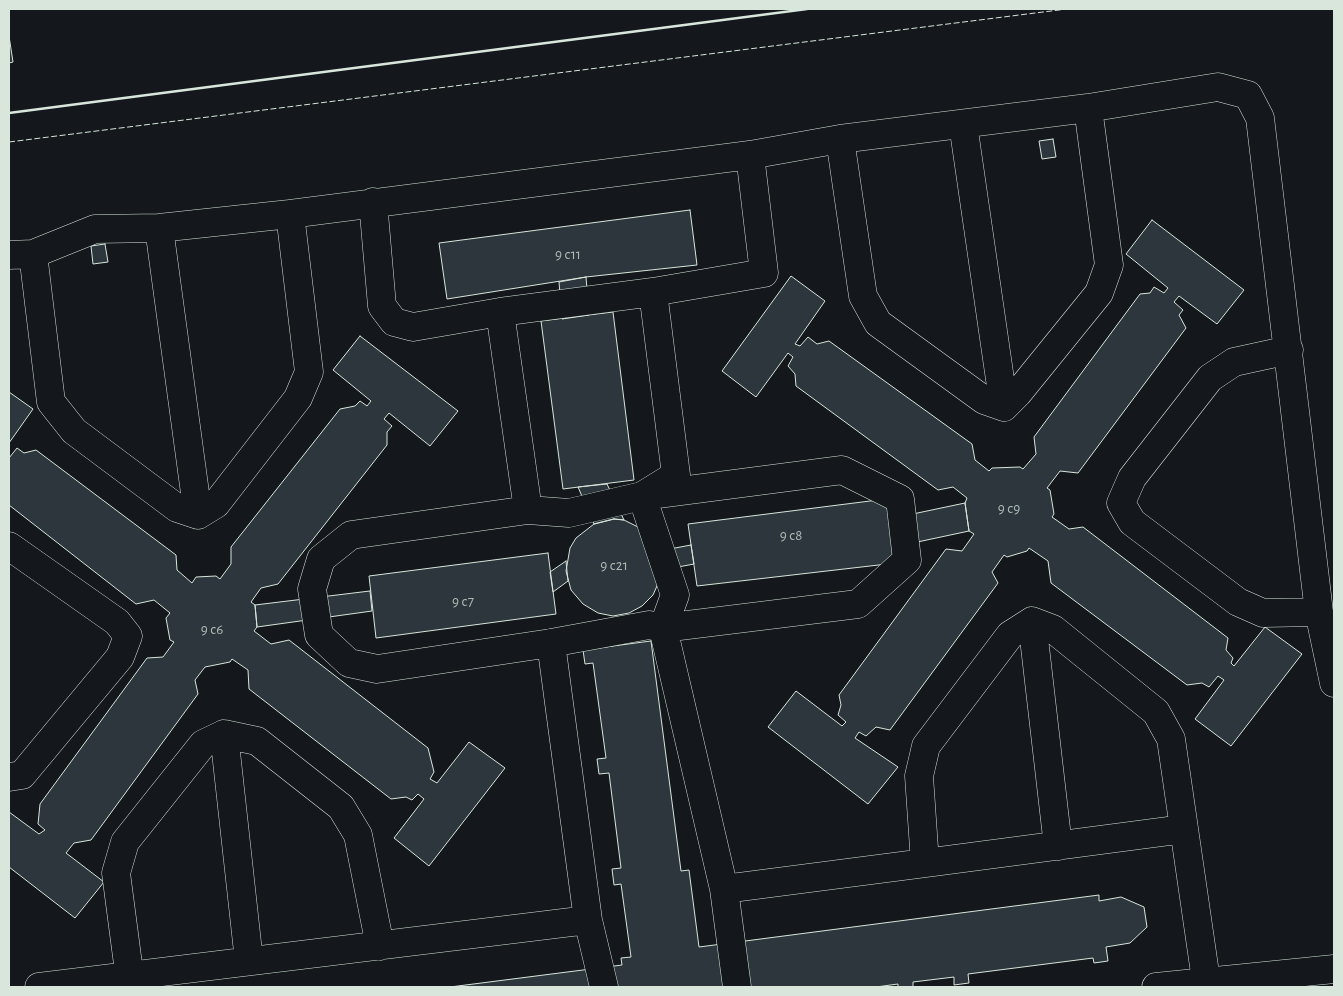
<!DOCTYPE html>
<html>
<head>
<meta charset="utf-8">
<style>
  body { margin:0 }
  #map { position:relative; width:1343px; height:996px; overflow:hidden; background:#14181c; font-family:"Alegreya Sans",sans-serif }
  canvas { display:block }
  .frame { position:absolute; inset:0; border:10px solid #d8e6dc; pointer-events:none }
</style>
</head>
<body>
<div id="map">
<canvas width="1343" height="996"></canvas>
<div class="frame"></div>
</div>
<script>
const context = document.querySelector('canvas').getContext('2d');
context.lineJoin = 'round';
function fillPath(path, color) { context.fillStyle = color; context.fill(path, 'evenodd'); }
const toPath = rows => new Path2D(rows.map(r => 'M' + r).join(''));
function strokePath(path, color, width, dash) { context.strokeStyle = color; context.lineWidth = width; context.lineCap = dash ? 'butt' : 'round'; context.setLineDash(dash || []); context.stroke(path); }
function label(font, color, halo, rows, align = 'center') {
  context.font = font + ' "Alegreya Sans",sans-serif'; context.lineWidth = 4; context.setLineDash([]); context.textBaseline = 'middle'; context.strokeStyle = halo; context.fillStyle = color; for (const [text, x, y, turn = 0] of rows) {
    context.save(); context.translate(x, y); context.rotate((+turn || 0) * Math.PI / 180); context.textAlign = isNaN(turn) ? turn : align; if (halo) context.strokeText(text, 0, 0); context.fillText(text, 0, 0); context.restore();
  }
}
const building = toPath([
  [9,36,13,62,9,63,9,36],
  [1053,139,1056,157,1042,159,1039,141,1053,139],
  [690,210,697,265,586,277,447,299,439,243,690,210],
  [1152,220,1244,290,1217,324,1179,296,1174,302,1183,310,1179,315,1186,328,1078,473,1060,471,1047,488,1050,490,1054,514,1052,517,1069,529,1083,527,1228,638,1226,650,1233,658,1231,663,1234,666,1265,627,1302,654,1231,746,1195,719,1224,680,1218,676,1209,687,1202,683,1187,685,1051,583,1048,561,1029,548,1027,551,1007,557,1004,555,992,572,998,583,890,730,876,727,866,736,859,732,855,738,898,767,868,804,768,727,796,691,842,726,846,722,838,715,841,705,839,695,946,549,962,551,974,534,969,531,965,503,967,498,953,487,938,490,796,386,795,374,788,366,793,357,788,353,756,397,722,371,791,276,825,301,795,344,800,346,808,337,817,344,829,341,972,444,975,460,989,471,992,468,1020,467,1023,469,1036,454,1034,437,1140,294,1150,293,1154,287,1164,293,1168,288,1126,254,1152,220],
  [105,244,108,262,93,264,91,246,105,244],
  [586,277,589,315,562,319,559,282,586,277],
  [613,312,634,480,563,489,541,321,613,312],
  [360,336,458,411,430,446,389,413,384,419,392,426,387,432,387,445,278,584,261,588,251,602,255,605,257,627,254,631,271,644,289,640,428,748,434,772,430,779,437,783,469,742,505,768,429,866,394,838,424,799,418,794,412,800,406,797,391,799,249,689,248,670,232,659,230,662,205,667,195,680,198,694,91,840,74,843,66,853,104,882,75,918,9,867,9,812,39,834,45,830,38,824,40,804,147,658,163,657,174,642,170,640,166,618,170,613,154,600,136,604,9,505,9,458,17,448,24,453,36,450,176,555,177,570,192,583,196,577,216,576,220,579,231,564,231,547,340,409,355,406,360,401,367,406,371,401,333,370,360,336],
  [9,392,33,409,9,443,9,392],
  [607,484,624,520,614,519,594,524,578,487,607,484],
  [886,499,896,563,697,586,688,524,886,499],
  [965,503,969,531,894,547,889,519,965,503],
  [614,519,624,520,644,530,660,579,653,595,642,606,629,613,613,616,598,613,583,604,571,590,566,571,570,548,576,538,594,524,614,519],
  [691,545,694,564,662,570,659,551,691,545],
  [548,553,556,614,376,638,369,576,548,553],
  [566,561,568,581,553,592,550,572,566,561],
  [370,591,372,611,257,627,255,605,370,591],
  [651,641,681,871,689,870,699,947,1099,895,1099,901,1121,897,1144,907,1147,927,1130,943,1106,947,1108,961,1094,963,1093,958,968,974,969,983,954,985,954,977,913,982,913,987,898,987,898,984,876,987,450,987,622,965,621,958,631,957,621,884,614,885,612,869,621,868,609,773,599,774,597,759,606,758,593,663,585,664,583,650,651,641]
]);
const minor = toPath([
  [963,124,1004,407],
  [840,139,863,296,878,323,984,400,1004,407,1018,393,1099,293,1109,265,1088,108],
  [373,202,382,306,394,322,413,327,500,312,653,292,676,475,642,496,675,595,663,628,724,889,737,987],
  [159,228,198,515],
  [33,254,51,402,74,431,177,508,198,515,216,504,298,398,309,372,290,214],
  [9,255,33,254,95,229,159,228,290,214,750,155,840,139,1088,108,1218,87,1248,95,1260,118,1319,612,1334,683],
  [653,292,764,273,750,155],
  [500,312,528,510],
  [1289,350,1234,362,1210,378,1132,478,1121,503,1132,522,1238,602,1263,613,1319,612],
  [842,470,900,499,907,560,858,604,663,628,649,625,551,643,377,669,349,663,319,635,312,589,321,559,351,535,528,510,569,513,642,496,842,470],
  [9,546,117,622,128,636,120,657,22,775,9,777],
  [1032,621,1058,846],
  [224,734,249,961],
  [1184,829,925,863,919,776,926,746,1010,635,1032,621,1053,629,1156,712,1171,739,1207,987],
  [724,889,925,863],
  [588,920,604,987],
  [39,987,588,920,551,643],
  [131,987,116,873,125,842,203,744,224,734,257,741,341,807,358,835,380,946],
  [1156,987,1334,969]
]);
const fence = toPath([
  [9,142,1067,9]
]);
const wall = toPath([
  [9,113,807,9]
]);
const numberNames = [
  ["9 с11",568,254],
  ["9 с9",1009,508],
  ["9 с8",791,535],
  ["9 с21",614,565],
  ["9 с7",463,601],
  ["9 с6",212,629]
];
fillPath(building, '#2c363c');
strokePath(building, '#d8e6dc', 1);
strokePath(minor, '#d8e6dc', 29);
strokePath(minor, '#14181c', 28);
strokePath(fence, '#d8e6dc', 1, [6, 2.5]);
strokePath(wall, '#d8e6dc', 2.5);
label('15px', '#adbab4', null, numberNames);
</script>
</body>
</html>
